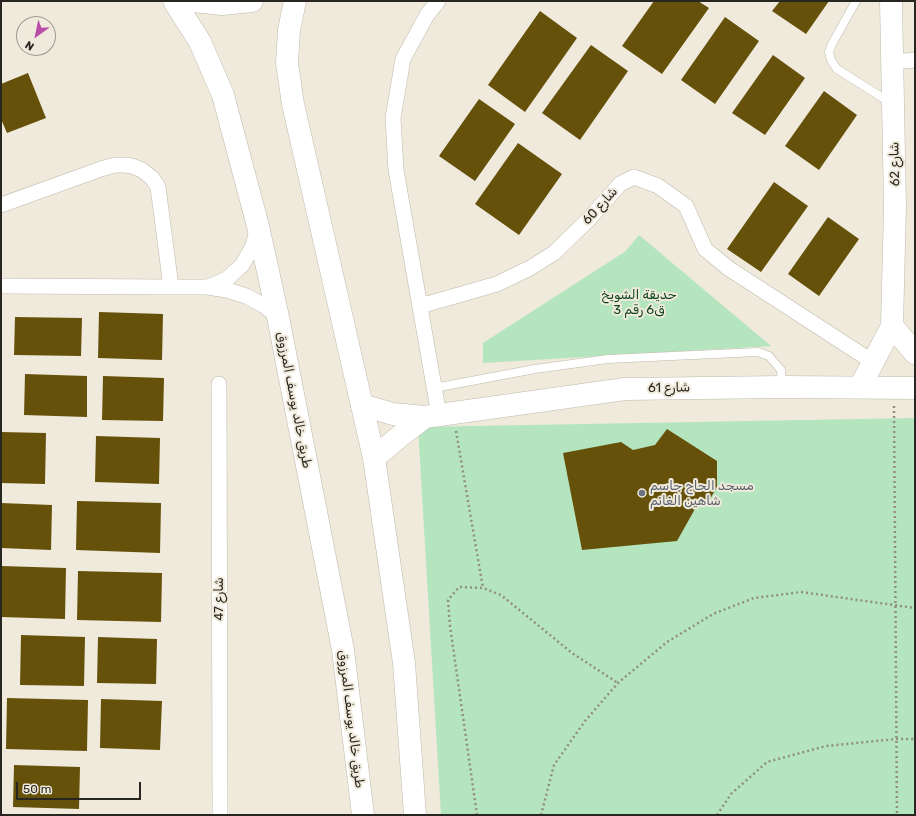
<!DOCTYPE html>
<html>
<head>
<meta charset="utf-8">
<style>
  body { margin:0 }
  #map { position:relative; width:916px; height:816px; overflow:hidden; background:#efeadb; font-family:Rubik,sans-serif }
  canvas { display:block }
  .frame { position:absolute; inset:0; border:2px solid #282621; pointer-events:none }
  .north { position:absolute; left:16px; top:16px; width:40px; height:40px; box-sizing:border-box; background:#efeadb; border:1px solid #9f9c91; border-radius:50%; rotate:213deg; font-size:11px; font-weight:700; line-height:16px; text-align:center; color:#282621 }
  .north::after { content:''; display:block; margin:auto; width:14px; height:18px; background:#bc4ca9; clip-path:polygon(50% 0,100% 100%,50% 72%,0 100%) }
  .scale { position:absolute; left:16px; top:782px; width:125px; height:18px; box-sizing:border-box; border:2px solid #282621; border-top:0; padding-left:5px; font-size:12px; line-height:14px; white-space:nowrap; color:#282621; -webkit-text-stroke:3px #efeadb; paint-order:stroke }
</style>
</head>
<body>
<div id="map">
<canvas width="916" height="816"></canvas>
<div class="frame"></div>
<div class="north">N</div>
<div class="scale">50 m</div>
</div>
<script>
const context = document.querySelector('canvas').getContext('2d');
context.lineJoin = 'round';
function fillPath(path, color) { context.fillStyle = color; context.fill(path, 'evenodd'); }
const toPath = rows => new Path2D(rows.map(r => 'M' + r).join(''));
function strokePath(path, color, width, dash) { context.strokeStyle = color; context.lineWidth = width; context.lineCap = dash ? 'butt' : 'round'; context.setLineDash(dash || []); context.stroke(path); }
function label(font, color, halo, rows, align = 'center') {
  context.font = font + ' Rubik,"Noto Naskh Arabic",sans-serif'; context.lineWidth = 4; context.setLineDash([]); context.textBaseline = 'middle'; context.strokeStyle = halo; context.fillStyle = color; for (const [text, x, y, turn = 0] of rows) {
    context.save(); context.translate(x, y); context.rotate((+turn || 0) * Math.PI / 180); context.textAlign = isNaN(turn) ? turn : align; if (halo) context.strokeText(text, 0, 0); context.fillText(text, 0, 0); context.restore();
  }
}
const green = toPath([
  [639,235,771,346,483,363,483,343,626,251],
  [915,418,915,815,441,815,418,427]
]);
const building = toPath([
  [654,1,698,1,709,8,662,74,622,46],
  [780,1,829,1,806,34,772,11],
  [540,11,577,38,525,112,488,85],
  [725,17,759,41,715,104,681,80],
  [591,45,628,71,580,140,542,113],
  [773,55,805,78,765,135,732,113],
  [28,73,46,118,7,133,1,119,1,84],
  [824,91,857,115,819,170,785,146],
  [479,99,515,124,475,181,439,156],
  [518,143,562,174,519,235,475,204],
  [774,182,808,206,761,272,727,249],
  [828,217,859,239,819,296,788,274],
  [99,312,163,314,162,360,98,358],
  [15,317,82,318,81,356,14,355],
  [25,374,87,376,87,417,24,415],
  [103,376,164,378,163,421,102,420],
  [667,429,717,461,717,487,710,499,700,500,677,541,582,550,563,453,621,442,633,450,655,445],
  [1,432,46,433,45,484,1,483],
  [96,436,160,438,159,484,95,482],
  [77,501,161,503,160,553,76,550],
  [1,503,52,505,51,550,1,548],
  [1,566,66,568,65,619,1,617],
  [78,571,162,573,161,622,77,620],
  [21,635,85,637,84,686,20,685],
  [98,637,157,639,156,684,97,683],
  [7,698,88,700,87,751,6,749],
  [101,699,162,701,160,750,100,748],
  [14,765,80,767,79,809,13,807]
]);
const path = toPath([
  [894,406,897,815],
  [456,431,483,588],
  [477,815,450,626,448,600,459,587,483,588,501,595,572,653,618,683],
  [541,815,554,765,585,721,618,683,667,642,713,614,754,598,801,592,915,608],
  [717,815,731,794,767,762,826,746,897,739,915,739]
]);
const lane = toPath([
  [856,1,832,44,829,52,831,60,837,69,891,103],
  [434,388,535,369,608,359,758,352,769,356,781,370,782,386]
]);
const street = toPath([
  [438,1,427,15,403,59,393,118,396,170,439,415],
  [893,62,915,60],
  [1,205,101,169,115,165,124,165,132,166,142,170,152,178,158,187,171,287],
  [1,286,171,287,207,287,227,290,246,296,263,305,278,317],
  [208,287,227,279,242,265,253,246,257,230],
  [420,306,497,284,530,268,554,253,590,218,620,184,634,177,658,186,686,206,705,249,728,268,873,362],
  [219,384,220,815]
]);
const secondary = toPath([
  [892,326,915,353],
  [860,387,892,326,895,206,891,1],
  [362,405,393,414,425,417,625,389,782,387,915,388],
  [374,458,399,437,425,417]
]);
const primary = toPath([
  [174,1,200,42,223,95,258,226,278,317,343,650,363,815],
  [194,1,222,4,252,1],
  [295,1,289,30,287,63,293,104,374,458,404,663,415,815]
]);
const markers = [
  [642,493,4,"#6b7280"]
];
const streetNames = [
  ["شارع 62",895,164,-91],
  ["شارع 60",600,206,-48],
  ["شارع 61",669,388,-1],
  ["طريق خالد يوسف المرزوق",294,400,79],
  ["شارع 47",219,599,-90],
  ["طريق خالد يوسف المرزوق",351,719,83]
];
const parkNames = [
  ["حديقة الشويخ",639,295],
  ["ق6 رقم 3",639,310]
];
const worshipNames = [
  ["مسجد الحاج جاسم",650,486],
  ["شاهين الغانم",650,501]
];
fillPath(green, '#b4e5be');
fillPath(building, '#66510a');
strokePath(lane, '#beb9ab', 9);
strokePath(street, '#beb9ab', 16);
strokePath(secondary, '#beb9ab', 23);
strokePath(primary, '#beb9ab', 23);
strokePath(path, '#918e83', 2.5, [2, 3]);
strokePath(lane, '#fff', 8);
strokePath(street, '#fff', 15);
strokePath(secondary, '#fff', 22);
strokePath(primary, '#fff', 22);
for (const [x, y, r, color] of markers) { const dot = new Path2D(); dot.arc(x, y, r, 0, 2 * Math.PI); context.fillStyle = color; context.fill(dot); strokePath(dot, '#efeadb', 1.5); }
label('13px', '#282621', '#efeadb', streetNames);
label('13px', '#0c431f', '#efeadb', parkNames);
label('13px', '#5b616d', '#efeadb', worshipNames, 'left');
</script>
</body>
</html>
